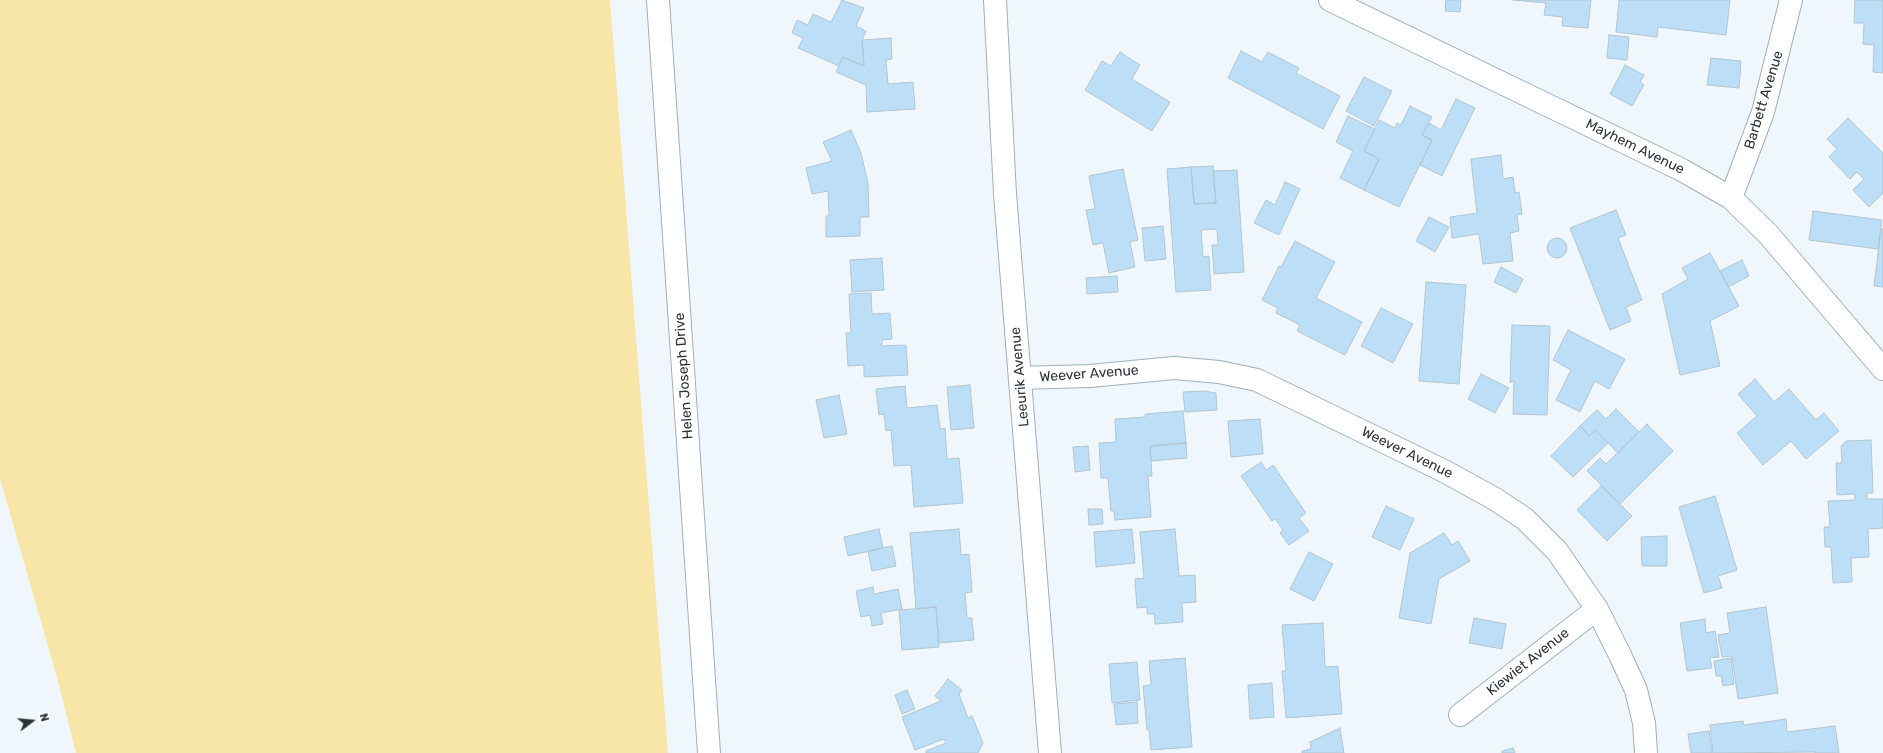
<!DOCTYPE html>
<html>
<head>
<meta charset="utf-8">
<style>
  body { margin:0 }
  #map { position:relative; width:1883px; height:753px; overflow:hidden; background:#f0f7fc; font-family:Rubik,sans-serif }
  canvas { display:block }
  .north { position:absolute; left:12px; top:701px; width:40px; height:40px; -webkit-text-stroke:3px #fff; paint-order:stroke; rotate:74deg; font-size:11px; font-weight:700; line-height:16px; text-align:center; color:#2d3439 }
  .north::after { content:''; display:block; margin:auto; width:14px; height:18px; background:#2d3439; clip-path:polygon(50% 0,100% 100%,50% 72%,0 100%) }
</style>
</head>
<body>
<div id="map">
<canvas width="1883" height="753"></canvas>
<div class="north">N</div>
</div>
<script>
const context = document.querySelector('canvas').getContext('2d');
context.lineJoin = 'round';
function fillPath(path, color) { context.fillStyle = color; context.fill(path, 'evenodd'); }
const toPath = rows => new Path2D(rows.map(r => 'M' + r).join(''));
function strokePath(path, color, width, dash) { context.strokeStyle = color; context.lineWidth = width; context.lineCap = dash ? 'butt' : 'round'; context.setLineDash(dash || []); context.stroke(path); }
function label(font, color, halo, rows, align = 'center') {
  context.font = font + ' Rubik,sans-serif'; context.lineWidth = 3; context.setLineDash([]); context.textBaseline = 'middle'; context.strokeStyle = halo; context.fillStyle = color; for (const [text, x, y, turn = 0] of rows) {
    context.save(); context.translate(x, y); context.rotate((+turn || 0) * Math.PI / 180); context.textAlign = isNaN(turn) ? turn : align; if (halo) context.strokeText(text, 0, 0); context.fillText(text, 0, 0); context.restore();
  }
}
const green = toPath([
  [0,0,610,0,668,753,76,753,58,681,0,479]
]);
const building = toPath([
  [842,0,864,8,856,26,866,31,862,40,864,66,843,57,839,66,798,48,803,38,792,33,797,20,808,25,813,14,831,22,842,0],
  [1446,0,1461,0,1460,12,1445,11,1446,0],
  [1513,0,1591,0,1588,28,1562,26,1563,17,1544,15,1546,3,1513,0],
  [1619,0,1730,0,1726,35,1658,27,1657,37,1616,32,1619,0],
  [1855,0,1883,0,1883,73,1873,72,1874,45,1863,44,1864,23,1854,23,1855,0],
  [1609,35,1629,37,1627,60,1607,58,1609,35],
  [891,38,892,59,886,60,888,84,913,82,915,109,867,112,866,85,836,72,843,57,864,66,862,40,891,38],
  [1241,51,1262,62,1268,52,1299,68,1296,73,1340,96,1323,129,1228,78,1241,51],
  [1120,52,1140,65,1132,79,1170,102,1152,131,1085,90,1102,61,1111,66,1120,52],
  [1711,58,1741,61,1739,88,1707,85,1711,58],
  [1625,65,1644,75,1640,82,1644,85,1632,106,1610,94,1625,65],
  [1364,77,1392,91,1374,126,1346,111,1364,77],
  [1456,99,1475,108,1442,176,1420,165,1432,140,1422,135,1429,123,1441,130,1456,99],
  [1410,106,1432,117,1422,135,1432,140,1399,207,1364,190,1379,159,1364,151,1379,120,1395,128,1397,123,1401,125,1410,106],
  [1348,116,1375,129,1364,151,1379,159,1364,190,1340,178,1353,151,1336,142,1348,116],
  [1848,118,1883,153,1883,193,1869,207,1853,190,1864,179,1857,172,1850,179,1829,157,1837,149,1827,139,1848,118],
  [851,130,861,153,868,183,869,217,860,217,860,236,826,237,826,216,829,216,828,191,812,194,806,168,832,161,823,142,851,130],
  [1501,155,1503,179,1513,177,1515,193,1519,192,1522,214,1517,215,1519,231,1510,233,1513,261,1483,264,1479,234,1452,238,1450,217,1477,213,1471,159,1501,155],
  [1213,166,1216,203,1194,204,1191,167,1213,166],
  [1191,167,1194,204,1216,203,1213,171,1237,170,1244,272,1214,274,1212,245,1218,245,1217,229,1201,230,1203,257,1209,256,1211,290,1176,292,1167,169,1191,167],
  [1123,169,1138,240,1130,242,1135,267,1109,273,1103,243,1093,245,1086,210,1095,209,1089,176,1123,169],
  [1285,182,1300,189,1279,235,1254,223,1266,200,1275,205,1285,182],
  [1616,210,1626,235,1618,238,1642,300,1626,307,1631,321,1610,330,1570,228,1616,210],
  [1813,211,1882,220,1878,249,1809,240,1813,211],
  [1429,217,1449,227,1435,252,1416,241,1429,217],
  [1163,226,1166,259,1145,261,1142,228,1163,226],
  [1881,229,1883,229,1883,287,1874,286,1881,229],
  '1547 248a10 10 0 1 1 20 0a10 10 0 1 1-20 0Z',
  [1295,241,1335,262,1316,298,1362,322,1345,355,1297,331,1300,325,1276,313,1278,308,1262,300,1279,266,1281,267,1295,241],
  [1710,253,1739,306,1710,321,1720,366,1680,375,1662,294,1688,279,1682,268,1710,253],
  [882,258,884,290,852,292,850,260,882,258],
  [1742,260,1749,276,1728,287,1720,271,1742,260],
  [1501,267,1523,279,1516,293,1494,282,1501,267],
  [1117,276,1118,292,1087,294,1086,278,1117,276],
  [1426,282,1466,285,1459,384,1419,381,1426,282],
  [871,293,872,314,890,313,892,339,882,340,882,346,906,345,908,375,864,377,864,365,848,366,846,333,851,333,849,294,871,293],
  [1381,308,1413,324,1393,363,1361,346,1381,308],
  [1512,325,1550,326,1547,415,1513,414,1514,382,1510,382,1512,325],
  [1568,330,1625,359,1609,389,1595,381,1580,412,1556,400,1571,370,1553,360,1568,330],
  [1481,374,1509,388,1495,413,1468,399,1481,374],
  [1755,379,1774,402,1789,389,1816,420,1824,413,1839,431,1806,459,1791,441,1763,465,1737,433,1757,416,1738,394,1755,379],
  [970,385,974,428,951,430,947,387,970,385],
  [905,386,907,408,937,405,940,429,945,428,947,459,959,458,963,503,914,507,911,465,894,466,891,430,886,431,884,414,879,415,876,389,905,386],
  [1204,391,1216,393,1217,410,1185,412,1183,392,1204,391],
  [839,395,847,434,824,438,816,400,839,395],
  [1616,409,1639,432,1618,453,1595,430,1589,436,1580,426,1597,410,1606,419,1616,409],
  [1183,411,1186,443,1150,446,1152,476,1148,476,1151,517,1115,520,1114,511,1111,511,1108,478,1101,478,1099,443,1116,442,1115,419,1145,417,1145,414,1183,411],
  [1260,419,1263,454,1231,457,1228,421,1260,419],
  [1647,424,1673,451,1620,504,1587,471,1600,458,1606,464,1647,424],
  [1580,426,1589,436,1595,430,1608,443,1573,477,1551,456,1580,426],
  [1871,440,1873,493,1867,493,1867,499,1883,499,1883,528,1868,529,1869,557,1851,558,1852,582,1833,583,1831,547,1825,547,1824,527,1830,527,1828,501,1855,500,1855,494,1837,495,1836,463,1842,463,1841,446,1846,441,1871,440],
  [1186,443,1187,458,1151,461,1150,446,1186,443],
  [1088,446,1090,470,1075,472,1073,447,1088,446],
  [1261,462,1266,470,1273,465,1306,513,1299,518,1309,531,1289,545,1280,533,1283,530,1275,519,1272,521,1241,476,1261,462],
  [1601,486,1632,516,1607,541,1577,510,1601,486],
  [1715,496,1737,570,1718,576,1722,588,1704,593,1679,507,1715,496],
  [1386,506,1414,519,1400,550,1372,537,1386,506],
  [1088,509,1102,509,1103,524,1089,525,1088,509],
  [879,529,883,548,848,556,844,537,879,529],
  [959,529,961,555,969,554,972,592,965,593,967,618,972,618,974,640,939,643,936,607,916,609,910,533,959,529],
  [1132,529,1135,563,1096,567,1094,532,1132,529],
  [1175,529,1179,576,1195,575,1196,602,1182,603,1183,622,1155,624,1154,614,1147,614,1147,607,1137,608,1135,579,1144,578,1140,532,1175,529],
  [1444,533,1452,545,1458,541,1470,561,1439,579,1431,624,1399,618,1410,553,1444,533],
  [1667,536,1667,566,1642,566,1641,537,1667,536],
  [892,546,896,566,872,571,868,551,892,546],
  [1309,552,1333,564,1314,601,1290,589,1309,552],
  [873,587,874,594,898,589,902,609,881,613,883,624,872,626,870,615,861,617,856,591,873,587],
  [936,607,939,647,902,650,899,610,936,607],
  [1766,607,1778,693,1738,699,1732,656,1722,657,1718,635,1730,633,1727,613,1766,607],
  [1474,618,1506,624,1502,649,1469,643,1474,618],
  [1705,619,1706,633,1715,631,1719,657,1710,658,1712,668,1687,671,1680,623,1705,619],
  [1323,623,1325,667,1338,666,1342,714,1286,718,1282,671,1286,671,1282,625,1323,623],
  [1185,658,1192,747,1151,750,1149,730,1147,730,1143,686,1151,685,1149,661,1185,658],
  [1731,658,1734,684,1723,686,1721,676,1716,676,1714,661,1731,658],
  [1137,662,1140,700,1112,703,1109,664,1137,662],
  [948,679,962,690,959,694,968,718,972,716,983,743,978,753,926,753,926,751,946,743,944,739,915,750,902,717,941,701,935,696,948,679],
  [1272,683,1274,717,1250,719,1248,685,1272,683],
  [907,690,915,709,902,714,895,695,907,690],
  [1137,702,1138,723,1116,725,1114,704,1137,702],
  [1786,719,1787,732,1835,726,1839,753,1815,753,1815,752,1713,753,1710,725,1743,721,1744,725,1786,719],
  [1340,728,1344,753,1302,753,1302,751,1311,749,1310,742,1340,728],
  [1709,731,1712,753,1691,753,1688,734,1709,731],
  [1513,748,1515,753,1502,753,1502,751,1513,748]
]);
const minor = toPath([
  [995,0,1005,194,1050,753],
  [1330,0,1682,170,1731,198,1768,234,1883,369],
  [1731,198,1763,112,1791,0],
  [1020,378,1090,376,1174,368,1219,372,1257,380,1444,471,1495,499,1525,519,1557,551,1597,609,1620,655,1636,690,1644,723,1646,753],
  [1460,715,1597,609]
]);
const tertiary = toPath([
  [658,0,709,753]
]);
const streetNames = [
  ["Barbett Avenue",1764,100,-73],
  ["Mayhem Avenue",1635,147,26],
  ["Weever Avenue",1089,374,-4],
  ["Helen Joseph Drive",684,376,-94],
  ["Leeurik Avenue",1020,377,-95],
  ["Weever Avenue",1407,453,26],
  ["Kiewiet Avenue",1528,662,-38]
];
fillPath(green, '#f7e6a8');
fillPath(building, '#bcdef6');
strokePath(building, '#b3c5d1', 1);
strokePath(minor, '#9eb0bc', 24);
strokePath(tertiary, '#9eb0bc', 24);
strokePath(minor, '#fff', 22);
strokePath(tertiary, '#fff', 22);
label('14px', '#2d3439', '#fff', streetNames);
</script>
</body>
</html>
